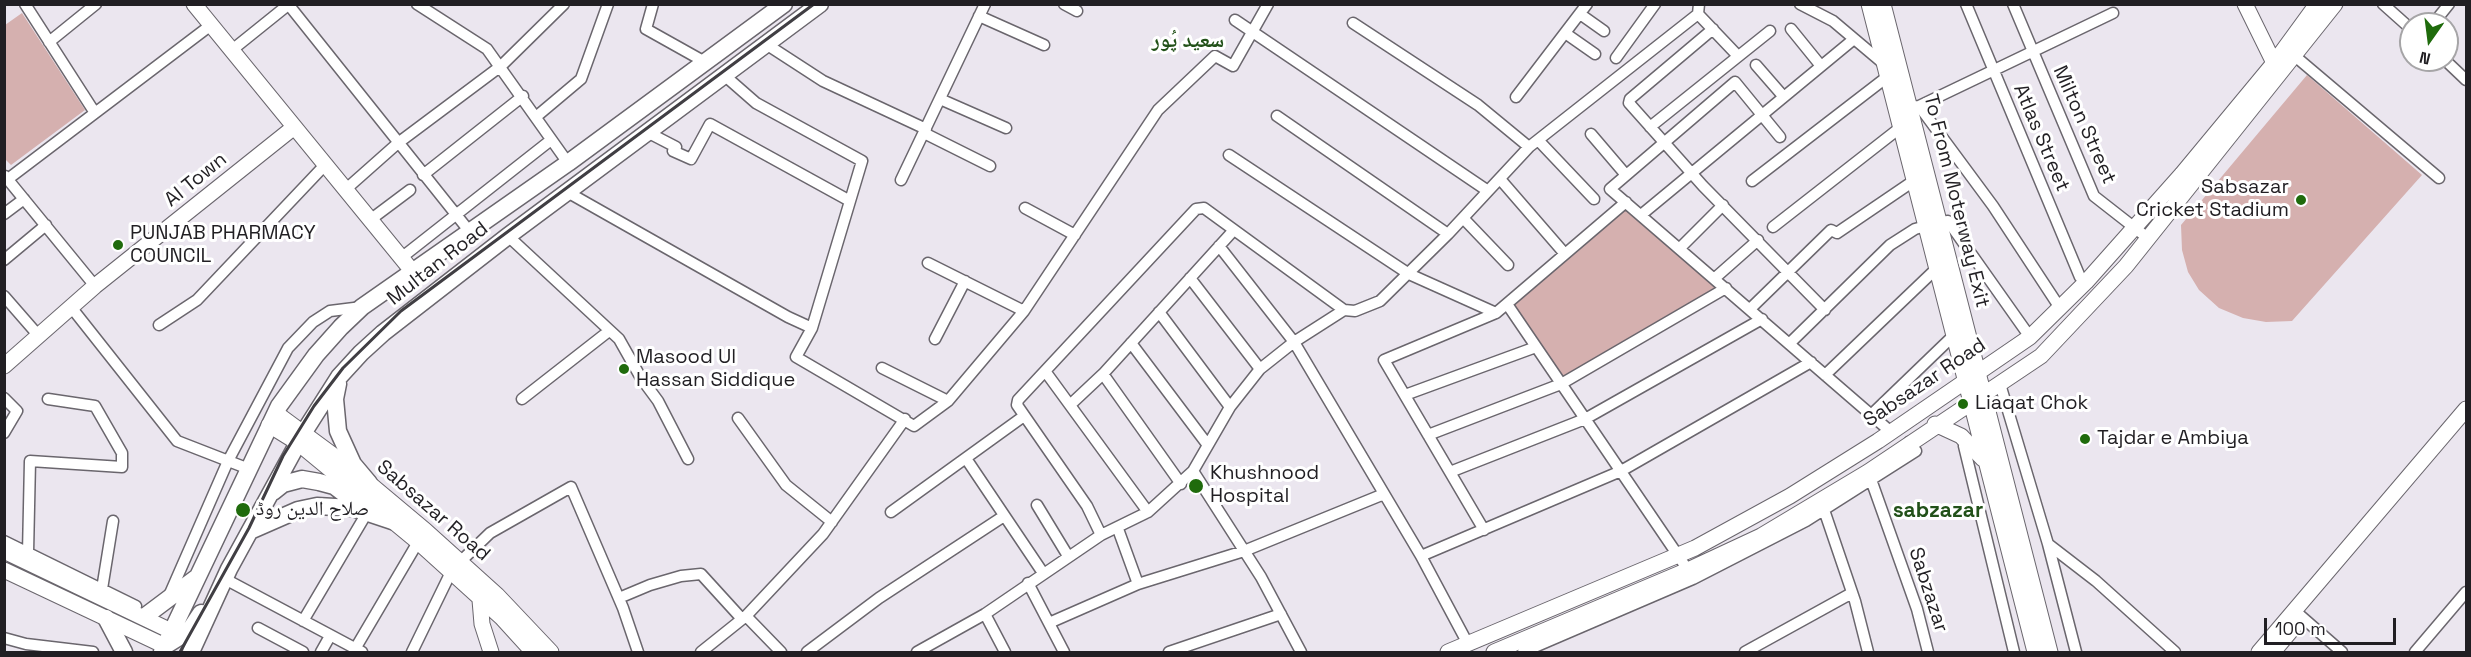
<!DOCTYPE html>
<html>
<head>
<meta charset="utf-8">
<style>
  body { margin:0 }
  #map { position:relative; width:2471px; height:657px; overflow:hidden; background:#ebe6ef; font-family:"Space Grotesk",sans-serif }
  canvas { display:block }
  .frame { position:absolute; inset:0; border:6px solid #211f23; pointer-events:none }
  .north { position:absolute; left:2399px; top:12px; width:60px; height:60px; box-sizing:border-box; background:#fff; border:2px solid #a6a5a7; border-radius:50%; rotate:194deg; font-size:16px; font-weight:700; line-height:24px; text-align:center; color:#211f23 }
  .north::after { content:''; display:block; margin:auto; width:21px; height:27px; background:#1f6b0c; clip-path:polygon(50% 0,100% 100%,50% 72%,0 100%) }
  .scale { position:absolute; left:2264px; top:618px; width:132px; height:27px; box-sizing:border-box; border:3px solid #211f23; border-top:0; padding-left:8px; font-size:18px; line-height:21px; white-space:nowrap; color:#211f23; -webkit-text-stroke:4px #fff; paint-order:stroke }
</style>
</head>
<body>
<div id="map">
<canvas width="2471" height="657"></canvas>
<div class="frame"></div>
<div class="north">N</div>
<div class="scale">100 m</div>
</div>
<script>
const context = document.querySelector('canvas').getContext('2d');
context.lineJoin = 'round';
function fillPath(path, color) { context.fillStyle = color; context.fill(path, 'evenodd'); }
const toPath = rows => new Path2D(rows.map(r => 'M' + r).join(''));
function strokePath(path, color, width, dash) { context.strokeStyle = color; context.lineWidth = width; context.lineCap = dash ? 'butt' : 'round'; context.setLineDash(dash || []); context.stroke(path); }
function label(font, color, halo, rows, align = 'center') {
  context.font = font + ' "Space Grotesk","Noto Naskh Arabic",sans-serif'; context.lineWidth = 6; context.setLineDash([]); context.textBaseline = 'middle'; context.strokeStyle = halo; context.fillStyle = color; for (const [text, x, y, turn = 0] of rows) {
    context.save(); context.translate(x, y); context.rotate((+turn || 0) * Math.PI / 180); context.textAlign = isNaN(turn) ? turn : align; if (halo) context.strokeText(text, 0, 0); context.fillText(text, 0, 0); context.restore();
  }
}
const green = toPath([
  [22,13,85,110,11,165,4,158,5,25],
  [2307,75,2422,175,2292,321,2266,322,2243,318,2219,308,2199,290,2188,272,2182,250,2181,225],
  [1626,202,1726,288,1563,387,1507,304]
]);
const street = toPath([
  [25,4,95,113],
  [288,4,470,232],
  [417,4,487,49,568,163],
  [653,4,646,29,705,62],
  [1064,4,1077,11],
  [1800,4,1833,21,1884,64],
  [1966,4,2080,277,2086,282],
  [2013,4,2094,196,2149,239],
  [2383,4,2411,29],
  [1580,14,1604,31],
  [1698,14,1738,56],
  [979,16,1044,45],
  [1235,20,1488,191],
  [1353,23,1478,105,1529,147],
  [2433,24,2449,4],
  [1713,29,1630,99,1629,103,1703,186,1825,310],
  [1791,29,1821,66],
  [1565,33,1595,54],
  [49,42,96,4],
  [766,44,823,81,926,129],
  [232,50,288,5],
  [2296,57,2439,178],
  [1616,58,1655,4],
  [2445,60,2466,80],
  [1756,65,1783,96],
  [724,75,756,103,862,161,812,328,796,357,914,426,948,401,1024,311,1158,110,1215,56,1233,66,1268,4],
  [1516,97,1587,4],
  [940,99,1006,128],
  [1919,106,2113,13],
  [1911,107,1919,106,1993,206,2060,308],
  [537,116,581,79,608,4],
  [1277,116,1448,234],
  [1650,127,1770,31],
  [647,132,676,147,673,151,691,159,710,124,850,201],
  [924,133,990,166],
  [1591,134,1626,175],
  [1780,137,1735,82,1610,189,1891,432],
  [1538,140,1594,199],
  [1229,155,1409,274,1496,313],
  [423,175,523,96],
  [5,176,95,286],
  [8,179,211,25],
  [1500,179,1565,254],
  [901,180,985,4],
  [1752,181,1887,77],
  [345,190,398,143,501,66,564,4],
  [569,193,788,317,812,328],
  [1025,208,1075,235],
  [4,214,24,199],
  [1641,215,1854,39],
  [1463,218,1508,265],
  [370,220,410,190],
  [1941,222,1948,221,2030,337],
  [1773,227,1901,127],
  [508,236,619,339,641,378,658,401,688,459],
  [1219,246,1294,342,1421,556,1468,644],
  [1680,248,1723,205],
  [401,258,551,140],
  [4,260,46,225],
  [928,263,1024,311],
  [1190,278,1260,369],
  [1715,278,1758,240],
  [4,296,38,335],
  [1507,304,1692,576],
  [71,307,177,441,249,469],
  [1750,309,1831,230,1837,233,1915,180],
  [1159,312,1230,407],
  [159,325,197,300,324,166],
  [935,339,965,281],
  [1131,343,1207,444],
  [1790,343,1890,245,1915,229,1926,226],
  [882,368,948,401],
  [1045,371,1148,512],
  [1103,374,1181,484],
  [1825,375,1937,268],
  [2000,384,2048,544,2076,652],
  [1405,395,1536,347],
  [4,398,17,411,4,433],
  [522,399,609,331],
  [1070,405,1103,374,1233,231],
  [1871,415,1953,336],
  [738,418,786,485,832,522],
  [1428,435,1561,384,1726,288],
  [1967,440,1964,446,2014,652],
  [967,460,1043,573],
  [1193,471,1261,577,1301,652],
  [1450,472,1585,419,1762,319],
  [1869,474,1917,609,1928,652],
  [1822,504,1855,601,1868,652],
  [1037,505,1068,556],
  [891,512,1024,416],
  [1118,529,1138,584],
  [1484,530,1384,360,1496,313,1626,202],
  [1101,535,1087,506,1017,405,1018,400,1196,209,1204,208,1344,310,1355,311,1380,301,1448,234,1529,147,1698,14,1699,4],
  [4,541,136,606],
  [2048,544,2096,581,2175,652],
  [28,553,30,461,122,467,122,453,95,406,48,399],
  [1421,556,1621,471,1811,362],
  [460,562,490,533,571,487,623,608,638,652],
  [225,579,362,652],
  [1028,583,1064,652],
  [102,589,113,521],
  [168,598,228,461,288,348,313,322,330,311,362,307],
  [619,598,650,585,681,576,701,574,742,619],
  [2295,611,2342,652],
  [985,614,1005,652],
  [746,616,823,534,905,419],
  [303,621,368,511],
  [1049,623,1138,584,1244,551,1384,494],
  [258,628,303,652],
  [4,638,26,644,93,652],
  [355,649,418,542],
  [321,652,330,636],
  [412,652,451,572],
  [701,652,746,616,781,652],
  [807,652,879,598,1004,516],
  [917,652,985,614,1101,535,1148,512,1193,471,1230,407,1260,369,1294,342,1344,310],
  [1169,652,1281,614],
  [1523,652,1693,579,1806,521,1916,451,1909,442],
  [1745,652,1852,593],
  [2415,652,2466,592]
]);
const secondary = toPath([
  [194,4,413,272],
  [1869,4,2035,652],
  [1883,4,2050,652],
  [2245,4,2274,63],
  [4,366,95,286,293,128],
  [276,413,352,469,426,531,497,595,551,652],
  [1935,424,1961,436,1983,459],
  [269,425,298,443,418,542,502,618,533,652],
  [4,551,171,631],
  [4,570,165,646],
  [480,600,482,624,491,652],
  [1448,652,1695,548,1790,496,1878,441,2030,337,2086,282,2182,174,2274,63,2317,4],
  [1494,652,1688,570,1761,536,1868,472,2041,356,2126,266,2335,4],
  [2259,652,2466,409],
  [2273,652,2299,621]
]);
const primary = toPath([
  [338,384,335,399,338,431,353,464,369,483],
  [273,492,283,484,302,479,319,482,334,486,364,509],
  [250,531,298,510,317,506,353,508,392,521],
  [144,617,196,578],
  [106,618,124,652],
  [165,646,189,631,201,613],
  [162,652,279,406,316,355,341,327,362,307,568,163,784,4],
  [191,652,229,569,304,432,339,377,361,353,383,333,508,236,820,4]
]);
const rail = toPath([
  [180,652,249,528,283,456,314,406,343,368,401,311,814,4]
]);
const markers = [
  [2301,200,6,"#1f6b0c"],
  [118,245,6,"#1f6b0c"],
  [624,369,6,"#1f6b0c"],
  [1963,404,6,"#1f6b0c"],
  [2085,439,6,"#1f6b0c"],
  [1196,486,8,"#1f6b0c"],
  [243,510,8,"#1f6b0c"]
];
const streetNames = [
  ["Milton Street",2084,125,66],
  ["Atlas Street",2041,138,67],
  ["AI Town",196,180,-39],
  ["To From Moterway Exit",1956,201,76],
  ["Multan Road",438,264,-38],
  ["Sabsazar Road",1925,383,-34],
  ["Sabsazar Road",433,511,41],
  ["Sabzazar",1928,590,72]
];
const poiNames = [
  ["Sabsazar",2289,188,"right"],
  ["Cricket Stadium",2289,211,"right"],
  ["PUNJAB PHARMACY",130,234],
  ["COUNCIL",130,257],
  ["Masood Ul",636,358],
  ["Hassan Siddique",636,381],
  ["Liaqat Chok",1975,404],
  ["Tajdar e Ambiya",2097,439],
  ["Khushnood",1210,474],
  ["Hospital",1210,497],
  ["صلاح الدین روڈ",256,510]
];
const neighbourhoodNames = [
  ["سعید پُور",1188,41],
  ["sabzazar",1938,511]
];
fillPath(green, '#d5b0af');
strokePath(street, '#6a666d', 13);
strokePath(secondary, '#6a666d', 17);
strokePath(primary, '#6a666d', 19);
strokePath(street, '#fff', 10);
strokePath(secondary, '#fff', 15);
strokePath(primary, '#fff', 16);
strokePath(rail, '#403e43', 3);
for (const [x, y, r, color] of markers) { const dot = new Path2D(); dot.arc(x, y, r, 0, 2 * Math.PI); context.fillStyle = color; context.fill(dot); strokePath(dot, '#fff', 2); }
label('20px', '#211f23', '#fff', streetNames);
label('20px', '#211f23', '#fff', poiNames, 'left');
label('bold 21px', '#225119', '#fff', neighbourhoodNames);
</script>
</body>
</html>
